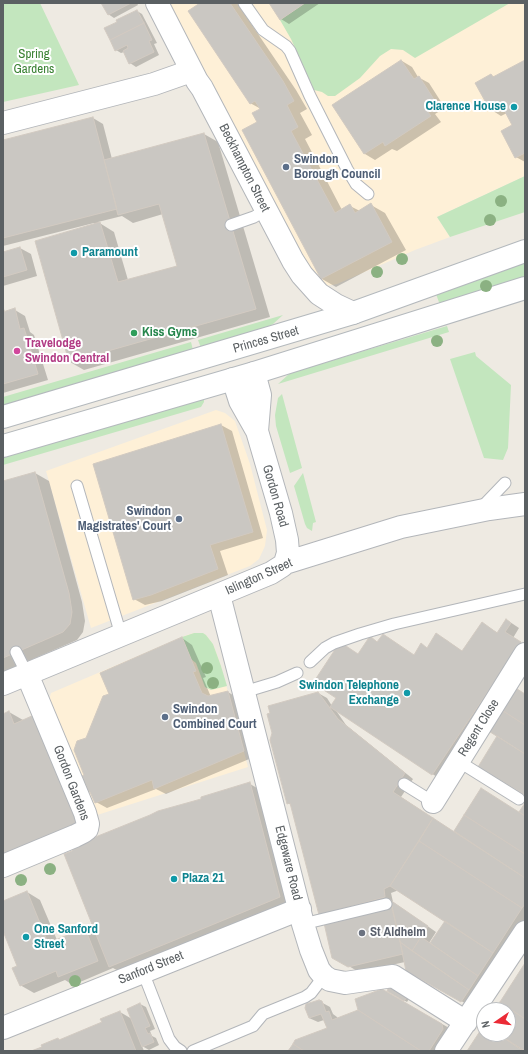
<!DOCTYPE html>
<html>
<head>
<meta charset="utf-8">
<style>
  body { margin:0 }
  #map { position:relative; width:528px; height:1054px; overflow:hidden; background:#eeeae2; font-family:"Archivo Narrow",sans-serif }
  canvas { display:block }
  .frame { position:absolute; inset:0; border:4px solid #5b6063; pointer-events:none }
  .north { position:absolute; left:476px; top:1002px; width:40px; height:40px; box-sizing:border-box; background:#fff; border:1px solid #bdbfc1; border-radius:50%; rotate:257deg; font-size:11px; font-weight:700; line-height:16px; text-align:center; color:#5b6063 }
  .north::after { content:''; display:block; margin:auto; width:14px; height:18px; background:#eb2b36; clip-path:polygon(50% 0,100% 100%,50% 72%,0 100%) }
</style>
</head>
<body>
<div id="map">
<canvas width="528" height="1054"></canvas>
<div class="frame"></div>
<div class="north">N</div>
</div>
<script>
const context = document.querySelector('canvas').getContext('2d');
context.lineJoin = 'round';
function fillPath(path, color) { context.fillStyle = color; context.fill(path, 'evenodd'); }
const toPath = rows => new Path2D(rows.map(r => 'M' + r).join(''));
function strokePath(path, color, width, dash) { context.strokeStyle = color; context.lineWidth = width; context.lineCap = dash ? 'butt' : 'round'; context.setLineDash(dash || []); context.stroke(path); }
function label(font, color, halo, rows, align = 'center') {
  context.font = font + ' "Archivo Narrow",sans-serif'; context.lineWidth = 4; context.setLineDash([]); context.textBaseline = 'middle'; context.strokeStyle = halo; context.fillStyle = color; for (const [text, x, y, turn = 0] of rows) {
    context.save(); context.translate(x, y); context.rotate((+turn || 0) * Math.PI / 180); context.textAlign = isNaN(turn) ? turn : align; if (halo) context.strokeText(text, 0, 0); context.fillText(text, 0, 0); context.restore();
  }
}
const commercial = toPath([
  [164,3,525,3,525,176,437,217,450,237,415,250,337,284,321,287,309,276],
  [216,410,225,413,235,421,250,464,267,530,265,546,259,559,250,566,91,628,46,471],
  [194,633,203,633,206,635,213,644,221,666,248,767,94,816,49,700,51,693,187,635]
]);
const green = toPath([
  [3,3,40,3,79,85,3,102],
  [305,3,510,3,415,58,403,50,391,49,380,56,360,78,335,96,328,96,322,92,314,90,291,39,280,20],
  [525,176,525,212,450,237,437,217],
  [525,263,525,277,440,305,436,294],
  [283,315,273,324,261,330,201,348,198,340],
  [447,326,449,332,278,384,289,374,297,371],
  [191,342,193,350,3,406,3,397],
  [475,352,476,356,511,385,508,448,503,460,484,458,450,359],
  [282,394,302,468,290,473,276,426,275,415,278,398],
  [204,398,204,402,201,407,3,465,3,457],
  [303,473,316,522,313,523,312,531,307,528,305,524,294,486],
  [194,633,203,633,206,635,213,644,221,666,227,686,211,690,205,687,196,663,191,659,182,637]
]);
const shadow = toPath([
  [103,3,137,3,138,5,114,18,108,14],
  [202,3,237,3,296,90,307,109,300,113,312,135,305,139,342,210,350,206,360,211,371,205,385,213,406,250,336,287,322,279,243,130,258,122,261,109,250,103],
  [270,3,320,3,289,24,281,19],
  [137,11,142,14,157,43,154,44,159,55,136,67,130,63,124,52,121,53,116,50,119,22],
  [402,61,412,67,418,77,429,83,445,108,435,114,441,122,397,151,392,149,375,160,365,154,334,105],
  [525,62,525,162,516,157,513,125,507,113,501,116,490,109,491,75,495,77],
  [93,118,103,124,112,159,204,134,218,142,270,317,84,370,70,362,94,223,3,246,3,141],
  [163,214,178,266,128,280,114,232,98,222,122,216,133,223],
  [20,248,31,254,37,276,3,286,3,253],
  [3,306,5,312,15,310,25,316,30,332,34,335,48,380,3,393],
  [221,425,232,431,263,538,220,551,228,575,162,601,145,605,134,599],
  [35,473,49,481,82,602,85,621,83,632,77,640,3,672,3,482],
  [507,620,519,628,513,638,525,646,440,779,335,709,346,725,413,779,401,797,454,832,481,789,520,813,525,805,525,922,470,1006,407,970,405,962,359,972,333,957,393,906,392,902,329,919,291,805,288,803,318,693,327,698,332,706,358,655,370,638,378,642,414,656,445,639,463,652,482,623,498,633],
  [399,890,446,920,430,944,429,943,436,932,393,902,391,893],
  [182,638,192,645,206,677,203,678,211,697,228,692,239,699,254,757,166,794,156,789,107,808,96,802,86,776,87,739,111,694],
  [9,712,23,720,3,871,3,715],
  [250,784,264,792,293,905,124,974,113,968,73,985,65,980,34,993,20,985,19,966,3,928,3,902,27,892,40,900,57,940,85,929,98,936,73,851,74,849],
  [525,965,525,1051,468,1051,484,1027,484,1034,508,1034,508,1010,495,1010],
  [390,988,409,999,407,1002,388,991],
  [382,990,451,1029,443,1051,289,1051,328,1029,324,1020,318,1022,309,1018,319,1001,330,1007,333,1014,337,1017,338,1019,358,1011],
  [140,1004,146,1007,155,1029,150,1031,152,1036,156,1038,159,1045,149,1050,142,1046,144,1051,33,1051,58,1039,60,1040,103,1023,120,1012,132,1019,128,1009]
]);
const building = toPath([
  [101,3,131,3,108,15,101,3],
  [200,3,230,3,283,81,294,101,287,105,298,127,291,131,335,213,350,204,355,213,371,203,392,242,321,279,242,130,257,122,252,113,260,109,255,101,250,104,188,11,200,3],
  [269,3,305,3,280,20,269,3],
  [137,10,144,23,110,40,104,28,117,22,116,20,137,10],
  [144,23,152,40,149,41,154,52,129,64,123,51,128,48,127,45,115,51,110,40,144,23],
  [401,60,414,79,419,76,435,101,425,108,431,116,385,146,383,142,364,154,332,105,401,60],
  [525,60,525,153,515,158,501,131,512,125,501,104,490,110,475,83,491,74,493,77,525,60],
  [93,117,117,209,3,238,3,140,93,117],
  [204,133,256,309,69,362,35,241,100,222,118,282,177,266,159,204,118,215,104,160,204,133],
  [20,247,27,270,3,277,3,252,20,247],
  [15,308,20,329,24,328,38,374,3,384,3,312,15,308],
  [221,424,253,532,210,545,218,569,151,595,133,600,93,464,221,424],
  [35,472,69,593,72,612,70,624,63,632,3,658,3,481,35,472],
  [506,619,511,623,505,632,521,642,432,775,330,707,336,698,313,683,340,642,358,654,370,636,377,642,383,634,414,655,421,643,427,648,436,633,462,651,482,622,497,633,506,619],
  [182,637,196,671,193,672,202,693,208,696,228,691,244,751,154,789,152,780,95,803,90,792,89,792,82,776,84,775,74,750,77,741,86,738,103,696,109,694,100,673,182,637],
  [514,687,525,694,525,725,500,709,514,687],
  [318,692,338,719,405,773,393,792,433,818,390,886,384,889,385,897,319,915,290,803,287,804,270,740,272,733,267,714,270,713,268,706,318,692],
  [500,709,525,725,525,754,487,730,500,709],
  [9,711,14,724,34,715,80,825,3,858,3,714,9,711],
  [497,736,525,754,525,795,478,767,497,736],
  [250,782,280,897,109,967,64,854,72,851,78,844,150,815,158,811,201,799,201,797,250,782],
  [481,788,525,816,525,854,464,815,481,788],
  [525,803,525,816,519,812,525,803],
  [464,815,525,854,525,878,454,831,464,815],
  [433,818,525,878,525,904,522,908,419,841,433,818],
  [419,841,522,908,493,953,390,886,419,841],
  [27,891,48,943,85,928,98,961,58,977,56,971,20,986,12,968,17,966,3,931,3,901,27,891],
  [390,900,428,926,412,951,400,942,390,900],
  [392,906,403,954,348,967,332,958,324,923,392,906],
  [445,921,493,953,478,976,430,943,445,921],
  [421,937,478,976,469,990,412,951,421,937],
  [400,942,469,990,461,1002,406,971,400,942],
  [525,963,525,1019,500,1002,525,963],
  [389,987,405,991,407,997,404,1001,387,991,389,987],
  [382,989,442,1024,443,1029,429,1051,421,1051,358,1010,355,999,382,989],
  [319,1000,322,1001,326,1012,329,1011,332,1020,358,1010,421,1051,304,1051,293,1044,295,1040,327,1028,321,1014,309,1018,305,1008,306,1004,319,1000],
  [500,1002,525,1019,525,1051,498,1034,508,1034,508,1010,494,1010,500,1002],
  [140,1003,150,1026,145,1028,148,1034,150,1033,154,1042,142,1047,127,1009,140,1003],
  [120,1011,136,1051,31,1051,42,1047,41,1045,58,1038,59,1040,102,1022,100,1019,120,1011],
  [484,1025,484,1034,498,1034,523,1051,467,1051,484,1025],
  [293,1044,304,1051,288,1051,293,1044]
]);
const lane = toPath([
  [244,3,263,30,286,46,290,51,310,96,347,169,356,184,368,194],
  [231,225,254,217,266,210],
  [77,486,121,635],
  [481,508,505,483],
  [16,652,27,674],
  [310,662,325,648,334,643,360,634,394,624,525,594],
  [244,692,277,682,297,673],
  [458,761,519,799],
  [404,784,433,802],
  [303,924,386,904],
  [143,972,169,1039,175,1047,181,1051],
  [193,1051,253,1026,263,1014,305,997,311,993,324,976]
]);
const street = toPath([
  [157,3,197,81,202,88,293,261,302,275,319,294,336,305,353,313],
  [3,123,154,84,191,71],
  [254,373,260,395,257,431],
  [233,379,240,401,257,431,281,513,287,540,288,553,285,563],
  [219,595,303,924,311,950,319,970,324,976,330,980,345,983,393,976,466,1022],
  [3,684,271,573,282,566,285,563,401,527,489,509,525,504],
  [433,802,525,654],
  [3,866,75,836,83,832,87,829,88,824,85,813,27,674],
  [3,1028,300,909],
  [446,1051,525,932]
]);
const secondary = toPath([
  [3,417,353,313,525,251],
  [3,446,254,373,525,288]
]);
const trees = [
  [501,201],
  [490,220],
  [402,259],
  [377,272],
  [486,286],
  [437,341],
  [207,668],
  [213,683],
  [50,869],
  [21,880],
  [75,981]
];
const markers = [
  [514,107,4,"#0f9aa8"],
  [286,167,4,"#5c6f8a"],
  [74,253,4,"#0f9aa8"],
  [134,333,4,"#2e9e5b"],
  [17,351,4,"#d1479c"],
  [179,519,4,"#5c6f8a"],
  [407,693,4,"#0f9aa8"],
  [165,717,4,"#5c6f8a"],
  [174,879,4,"#0f9aa8"],
  [362,933,4,"#6b7280"],
  [26,937,4,"#0f9aa8"]
];
const parkNames = [
  ["Spring",34,55],
  ["Gardens",34,70]
];
const cultureNames = [
  ["Clarence House",506,107,"right"],
  ["Paramount",82,253],
  ["Swindon Telephone",399,686,"right"],
  ["Exchange",399,701,"right"],
  ["Plaza 21",182,879],
  ["One Sanford",34,930],
  ["Street",34,945]
];
const serviceNames = [
  ["Swindon",294,160],
  ["Borough Council",294,175],
  ["Swindon",171,512,"right"],
  ["Magistrates' Court",171,527,"right"],
  ["Swindon",173,710],
  ["Combined Court",173,725]
];
const streetNames = [
  ["Beckhampton Street",244,168,63],
  ["Princes Street",266,340,-16],
  ["Gordon Road",275,496,74],
  ["Islington Street",259,577,-24],
  ["Regent Close",479,728,-58],
  ["Gordon Gardens",71,783,69],
  ["Edgeware Road",288,863,76],
  ["Sanford Street",151,968,-22]
];
const leisureNames = [
  ["Kiss Gyms",142,333]
];
const hotelNames = [
  ["Travelodge",25,344],
  ["Swindon Central",25,359]
];
const worshipNames = [
  ["St Aldhelm",370,933]
];
fillPath(commercial, '#fef0d7');
fillPath(green, '#c3e6be');
fillPath(shadow, '#0003');
fillPath(building, '#cac7c2');
strokePath(building, '#d2cac1', 1);
strokePath(lane, '#b3b6ba', 13);
strokePath(street, '#b3b6ba', 24);
strokePath(secondary, '#b4b9bd', 24);
strokePath(lane, '#fff', 11);
strokePath(street, '#fff', 22);
strokePath(secondary, '#fff', 22);
context.fillStyle = '#8bb182';
for (const [x, y] of trees) { context.beginPath(); context.arc(x, y, 6, 0, 2 * Math.PI); context.fill(); }
for (const [x, y, r, color] of markers) { const dot = new Path2D(); dot.arc(x, y, r, 0, 2 * Math.PI); context.fillStyle = color; context.fill(dot); strokePath(dot, '#fff', 1.5); }
label('13px', '#3a8233', '#fff', parkNames);
label('bold 13px', '#0d838f', '#fff', cultureNames, 'left');
label('bold 13px', '#4e5e75', '#fff', serviceNames, 'left');
label('13px', '#5b6063', '#fff', streetNames);
label('bold 13px', '#27864d', '#fff', leisureNames, 'left');
label('bold 13px', '#b23c85', '#fff', hotelNames, 'left');
label('bold 13px', '#5b616d', '#fff', worshipNames, 'left');
</script>
</body>
</html>
